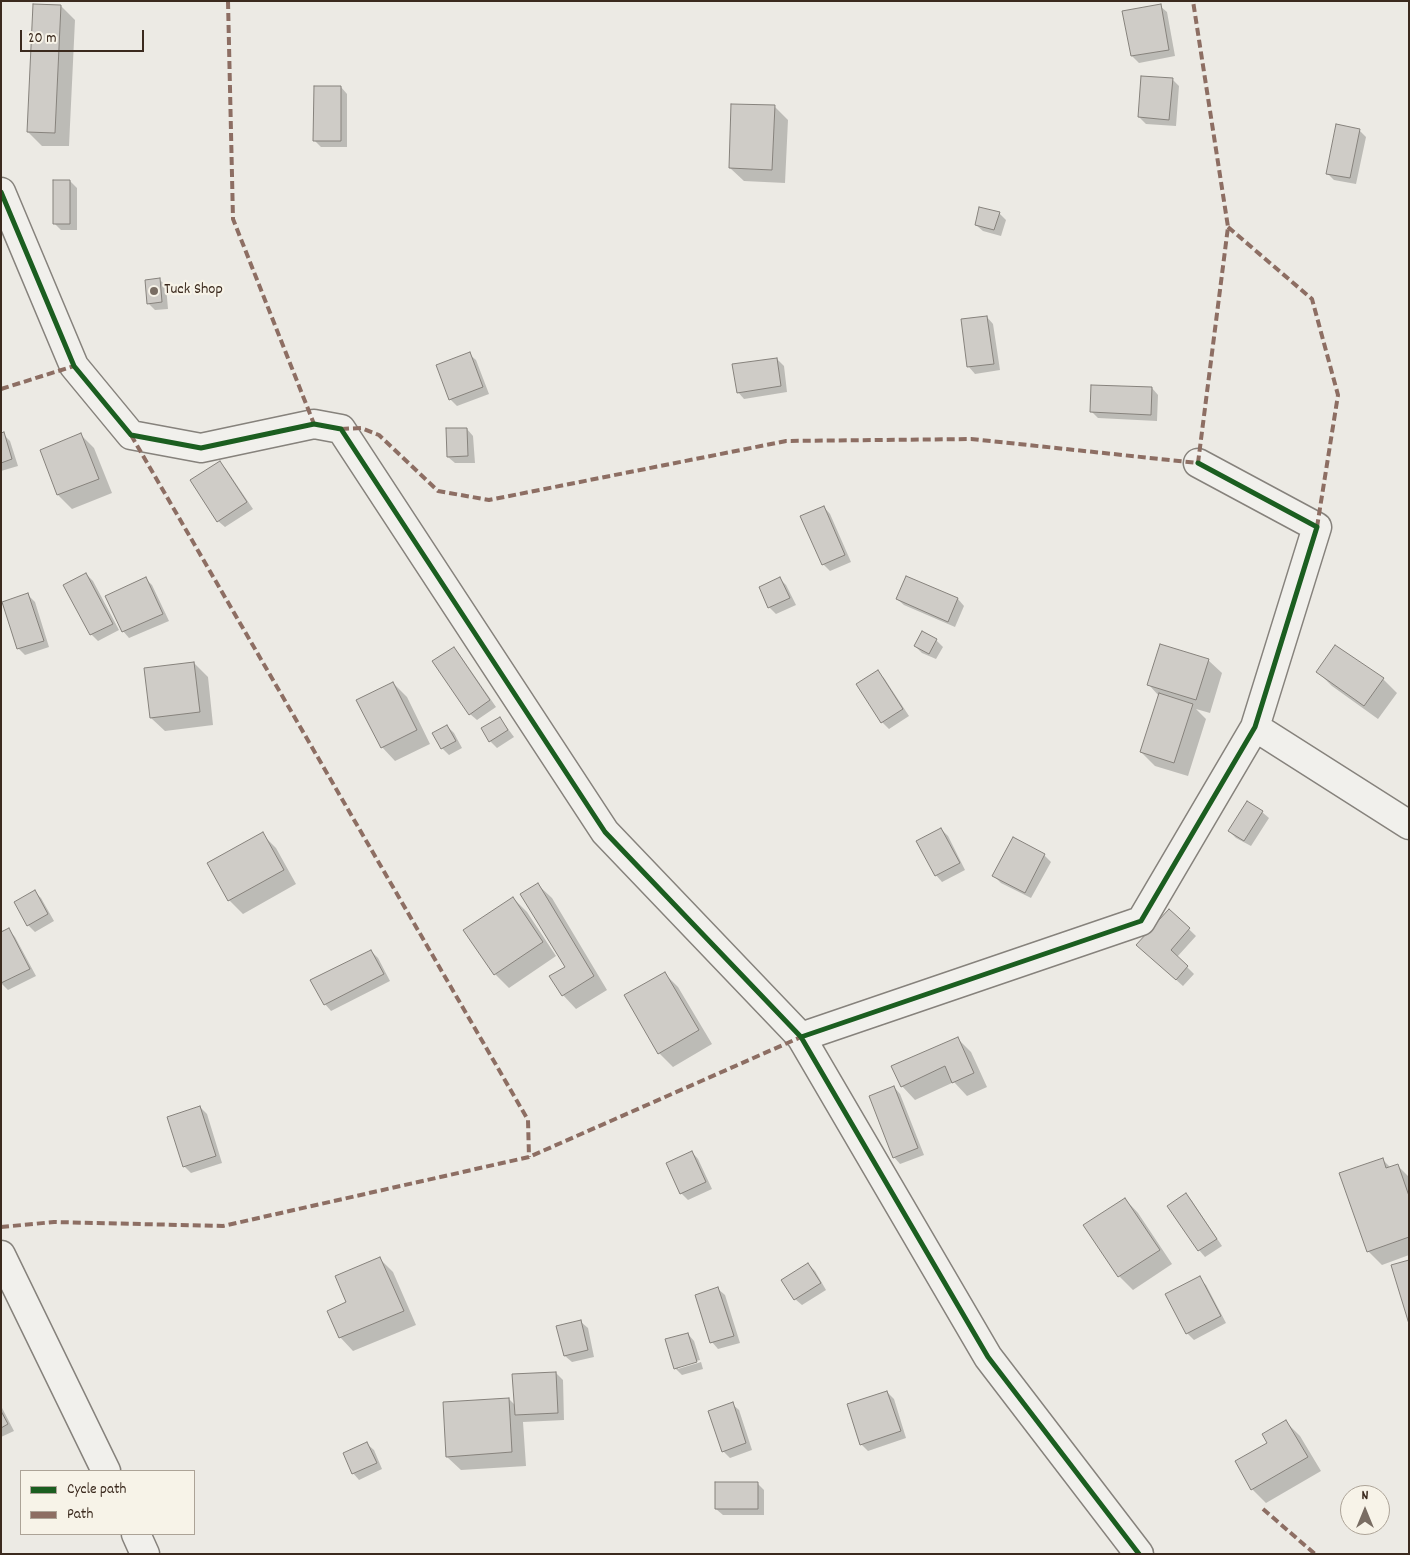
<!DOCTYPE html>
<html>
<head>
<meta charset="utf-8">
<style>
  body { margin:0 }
  #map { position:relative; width:1410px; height:1555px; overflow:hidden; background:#eceae4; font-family:Dekko,sans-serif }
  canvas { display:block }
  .frame { position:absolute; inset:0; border:2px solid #3b2a1e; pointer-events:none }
  .legend { position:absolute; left:20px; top:1470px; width:175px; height:65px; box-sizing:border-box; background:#f7f3e8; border:1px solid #aca397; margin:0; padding:6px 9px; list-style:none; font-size:15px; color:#3b2a1e }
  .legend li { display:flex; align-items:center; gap:10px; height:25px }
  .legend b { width:25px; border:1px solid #aca397 }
  .north { position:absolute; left:1340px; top:1485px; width:50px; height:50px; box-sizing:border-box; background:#f7f3e8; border:1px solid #aca397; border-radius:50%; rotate:0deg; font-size:14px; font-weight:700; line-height:20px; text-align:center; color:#3b2a1e }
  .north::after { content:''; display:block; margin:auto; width:18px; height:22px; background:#796d63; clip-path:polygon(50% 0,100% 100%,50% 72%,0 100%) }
  .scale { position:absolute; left:20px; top:30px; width:124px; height:22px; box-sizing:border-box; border:2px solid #3b2a1e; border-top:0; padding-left:6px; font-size:15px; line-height:18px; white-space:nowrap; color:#3b2a1e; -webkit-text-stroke:4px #f7f3e8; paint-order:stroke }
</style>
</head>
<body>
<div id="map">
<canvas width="1410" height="1555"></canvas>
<div class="frame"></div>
<ul class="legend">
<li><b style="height:6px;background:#1b5e20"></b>Cycle path</li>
<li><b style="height:6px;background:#8d6e63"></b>Path</li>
</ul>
<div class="north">N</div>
<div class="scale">20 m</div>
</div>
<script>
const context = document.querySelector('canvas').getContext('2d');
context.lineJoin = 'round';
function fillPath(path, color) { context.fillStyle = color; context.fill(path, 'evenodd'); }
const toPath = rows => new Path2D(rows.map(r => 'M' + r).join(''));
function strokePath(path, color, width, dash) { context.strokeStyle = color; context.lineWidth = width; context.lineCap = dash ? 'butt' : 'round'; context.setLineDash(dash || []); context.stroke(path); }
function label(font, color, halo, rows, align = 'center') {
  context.font = font + ' Dekko,sans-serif'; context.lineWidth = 4.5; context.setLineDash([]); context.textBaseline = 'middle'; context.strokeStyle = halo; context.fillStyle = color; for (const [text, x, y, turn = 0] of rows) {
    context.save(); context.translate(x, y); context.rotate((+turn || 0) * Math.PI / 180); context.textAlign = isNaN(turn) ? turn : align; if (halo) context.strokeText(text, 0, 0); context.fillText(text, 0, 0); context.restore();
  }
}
const shadow = toPath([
  [61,6,75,20,69,146,42,146,28,132],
  [1160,6,1167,12,1175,56,1139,63,1132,56],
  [1172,79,1179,86,1176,126,1146,124,1139,117],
  [341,87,347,94,347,147,321,147,314,140],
  [774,106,788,120,785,183,744,181,730,168],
  [1359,130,1366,137,1356,184,1334,180,1327,173],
  [70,181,77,188,77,230,61,230,55,224],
  [999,213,1006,220,1001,236,983,231,976,225],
  [160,280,166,286,168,309,155,310,148,303],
  [987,317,993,324,1000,370,975,374,969,367,962,321],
  [469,354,476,360,489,394,457,406,450,399],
  [777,359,784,366,787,392,744,399,738,392],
  [1152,388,1158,395,1157,421,1098,418,1091,411],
  [467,429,473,436,475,463,455,463,448,457],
  [3,434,10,441,18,466,1,471,1,435],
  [81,435,94,448,112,493,72,509,58,495,41,450],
  [220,463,226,469,253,509,225,527,218,521],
  [824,507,830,514,851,562,830,571,823,564],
  [86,574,93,581,119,630,98,641,91,634,65,585],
  [907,577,958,599,964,606,955,627,904,605,897,599],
  [146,579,152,585,169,621,129,638,123,631],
  [780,579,786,585,796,605,776,614,769,607],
  [28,595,35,602,49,647,25,655,18,648],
  [936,640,943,647,936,659,922,653,915,646],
  [454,648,460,655,496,707,477,720,470,714],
  [1208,660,1222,673,1210,713,1196,709,1206,719,1188,776,1155,766,1141,752,1159,696,1149,685],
  [194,663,208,677,213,725,165,731,151,718],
  [877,672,884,678,909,716,889,729,882,722],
  [1318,672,1383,679,1397,693,1378,719,1332,686],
  [393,683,407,697,430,744,395,761,382,747],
  [500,718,514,737,497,748,490,741,483,729],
  [447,726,454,733,462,748,449,755,442,748],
  [1262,812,1269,818,1251,846,1236,838,1229,831],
  [941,829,948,836,965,870,942,882,936,875],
  [262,834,276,848,296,884,243,914,229,900],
  [1044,855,1051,862,1031,898,1001,883,994,876],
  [538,885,552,898,607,990,576,1009,563,995,567,967],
  [35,892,41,898,54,921,35,932,28,925],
  [513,898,527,912,556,956,509,988,495,974],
  [1169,910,1196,936,1177,957,1194,974,1183,986,1144,951],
  [9,930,15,937,36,976,8,990,1,983,1,934],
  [371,951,378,958,390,981,331,1011,325,1004],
  [664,973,678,987,712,1044,673,1067,659,1053],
  [957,1038,971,1052,987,1087,967,1096,954,1082,915,1100,902,1086],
  [894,1087,900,1094,924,1155,900,1164,894,1157],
  [200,1107,207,1114,222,1163,191,1173,184,1166],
  [692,1152,698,1159,712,1189,688,1200,681,1193,667,1163],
  [1382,1159,1391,1168,1397,1165,1409,1177,1409,1255,1382,1265,1368,1251],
  [1186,1194,1192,1201,1222,1246,1205,1257,1199,1250],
  [1125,1199,1138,1213,1172,1264,1133,1290,1119,1276,1085,1225],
  [380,1259,393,1272,416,1325,353,1351,340,1337,347,1303],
  [808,1264,815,1271,826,1290,802,1305,795,1299],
  [1199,1278,1206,1285,1226,1323,1194,1340,1187,1333],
  [718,1289,725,1295,740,1343,718,1349,712,1342],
  [581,1322,588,1328,594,1357,572,1362,565,1356,558,1327],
  [688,1334,694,1341,700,1360,678,1366,678,1369,701,1362,703,1369,682,1375,675,1368],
  [556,1373,563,1380,564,1420,523,1422,526,1466,461,1470,447,1457,509,1399,516,1406],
  [887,1392,894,1399,906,1438,868,1451,861,1444],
  [732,1404,739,1410,752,1450,730,1458,723,1451],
  [1,1406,14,1431,1,1437],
  [1286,1422,1300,1436,1321,1471,1266,1503,1252,1489,1237,1462,1269,1443],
  [367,1444,374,1450,382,1469,359,1480,353,1473],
  [757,1483,764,1490,764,1515,723,1515,716,1509]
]);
const building = toPath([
  [33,4,61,5,55,133,27,132,33,4],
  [1161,4,1169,50,1131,56,1122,11,1161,4],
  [1141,76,1173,78,1169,120,1138,117,1141,76],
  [314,86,341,86,341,141,313,141,314,86],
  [731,104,775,105,772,170,729,168,731,104],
  [1336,124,1360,129,1350,178,1326,174,1336,124],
  [53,180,70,180,70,224,53,224,53,180],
  [979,207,1000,212,994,230,975,225,979,207],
  [160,278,162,302,147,304,145,280,160,278],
  [987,316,994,364,967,367,961,319,987,316],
  [470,352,483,387,449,400,436,365,470,352],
  [777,358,781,386,737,393,732,364,777,358],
  [1091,385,1152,387,1151,415,1090,412,1091,385],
  [446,428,467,428,468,456,447,457,446,428],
  [4,432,12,459,1,463,1,433,4,432],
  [81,433,99,479,57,495,40,450,81,433],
  [220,461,247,502,217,522,190,480,220,461],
  [824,506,845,555,822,565,800,516,824,506],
  [86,573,113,624,90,635,63,585,86,573],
  [906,576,958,598,948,622,896,599,906,576],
  [146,577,163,614,122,632,105,596,146,577],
  [780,577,790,598,768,608,759,587,780,577],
  [28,593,44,641,17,649,2,602,28,593],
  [922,631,937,639,929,654,914,646,922,631],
  [1160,644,1209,659,1196,700,1147,685,1160,644],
  [1335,645,1384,678,1364,706,1316,672,1335,645],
  [454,647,490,700,469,715,432,661,454,647],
  [194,662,200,712,150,718,144,668,194,662],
  [878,670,903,709,881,723,856,684,878,670],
  [393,682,417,730,381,748,356,700,393,682],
  [1159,693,1193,704,1174,763,1140,752,1159,693],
  [500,717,508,730,489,742,481,728,500,717],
  [447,725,456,741,441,749,432,733,447,725],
  [1247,801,1263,811,1244,841,1228,831,1247,801],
  [941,828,960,863,935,876,916,841,941,828],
  [263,832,284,870,228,901,207,863,263,832],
  [1013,837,1045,854,1025,893,992,876,1013,837],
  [538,883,594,976,562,996,549,976,565,967,520,894,538,883],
  [35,890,48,914,27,926,14,902,35,890],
  [513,897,543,942,494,975,463,930,513,897],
  [1169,909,1190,928,1171,950,1188,966,1176,980,1136,945,1169,909],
  [9,928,30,969,1,983,1,932,9,928],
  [371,950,384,974,324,1005,310,980,371,950],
  [665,972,699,1030,658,1054,624,995,665,972],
  [958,1037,974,1073,952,1083,945,1066,901,1087,891,1066,958,1037],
  [894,1086,918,1148,893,1158,869,1096,894,1086],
  [200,1106,216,1156,183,1167,167,1117,200,1106],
  [692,1151,706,1182,680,1194,666,1163,692,1151],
  [1383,1158,1386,1168,1398,1164,1409,1196,1409,1237,1367,1252,1339,1173,1383,1158],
  [1186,1193,1217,1239,1198,1251,1167,1206,1186,1193],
  [1125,1198,1160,1250,1118,1277,1083,1225,1125,1198],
  [380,1257,404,1311,339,1338,327,1311,346,1302,335,1276,380,1257],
  [1409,1260,1409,1324,1391,1265,1409,1260],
  [808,1263,821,1283,794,1300,781,1280,808,1263],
  [1200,1276,1221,1316,1186,1334,1165,1294,1200,1276],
  [718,1287,734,1336,710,1343,695,1295,718,1287],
  [581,1320,588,1350,564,1356,556,1326,581,1320],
  [688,1333,697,1362,674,1369,665,1339,688,1333],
  [556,1372,558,1413,515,1415,512,1374,556,1372],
  [887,1391,901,1431,860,1445,847,1404,887,1391],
  [509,1398,512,1452,446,1457,443,1402,509,1398],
  [733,1402,746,1443,722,1452,708,1411,733,1402],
  [1,1411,8,1424,1,1428,1,1411],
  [1286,1420,1308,1457,1251,1490,1235,1461,1267,1443,1262,1434,1286,1420],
  [367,1442,377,1463,352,1474,343,1453,367,1442],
  [715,1482,758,1482,758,1509,715,1509,715,1482]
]);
const minor = toPath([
  [1,192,74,366,131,435,201,448,314,424,341,429,605,832,801,1037,988,1357,1139,1554],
  [1255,727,1409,825],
  [801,1037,1141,921,1255,727,1317,527,1198,463],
  [1,1255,106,1471],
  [136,1534,145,1554]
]);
const quiet = toPath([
  [228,1,233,219,314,424],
  [1228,227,1312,299,1338,395,1317,527],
  [1,389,74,366],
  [341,429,361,428,379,435,438,491,489,500,786,441,971,439,1198,463,1228,227,1193,1],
  [131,435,528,1120,529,1157],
  [1,1227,54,1222,223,1226,529,1157,801,1037],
  [1263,1509,1315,1554]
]);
const cycleway = toPath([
  [1,192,74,366,131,435,201,448,314,424,341,429,605,832,801,1037,988,1357,1139,1554],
  [801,1037,1141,921,1255,727,1317,527,1198,463]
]);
const markers = [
  [154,291,5,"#796d63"]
];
const poiNames = [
  ["Tuck Shop",164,291]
];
fillPath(shadow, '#0003');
fillPath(building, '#cfccc7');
strokePath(building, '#86827c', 1);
strokePath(minor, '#86827c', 31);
strokePath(minor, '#f1f0ec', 28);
strokePath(quiet, '#8d6e63', 4, [8, 4]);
strokePath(cycleway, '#1b5e20', 5);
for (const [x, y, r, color] of markers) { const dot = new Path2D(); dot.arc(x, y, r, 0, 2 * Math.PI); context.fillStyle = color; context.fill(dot); strokePath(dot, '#f7f3e8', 2); }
label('16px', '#3b2a1e', '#f7f3e8', poiNames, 'left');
</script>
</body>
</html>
